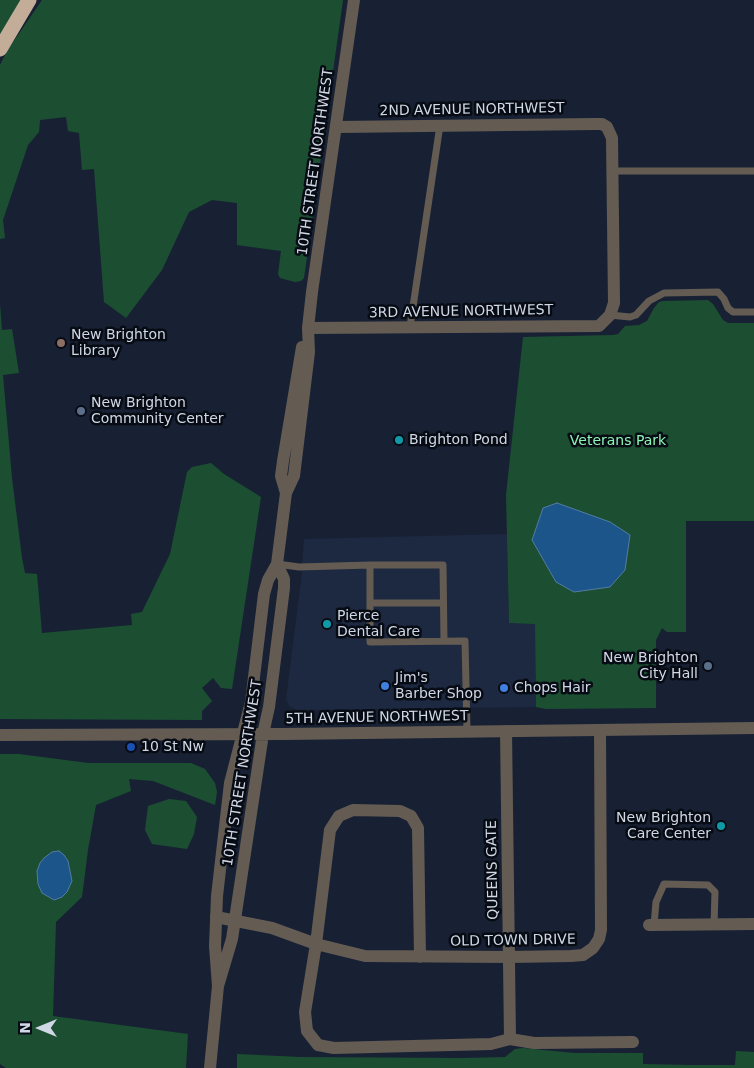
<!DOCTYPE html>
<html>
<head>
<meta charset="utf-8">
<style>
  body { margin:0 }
  #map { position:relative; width:754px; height:1068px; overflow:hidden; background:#182134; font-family:"DejaVu Sans",sans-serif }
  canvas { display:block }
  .north { position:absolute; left:15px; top:1003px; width:50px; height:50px; -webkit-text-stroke:4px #070b13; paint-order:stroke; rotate:270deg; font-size:14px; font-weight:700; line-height:20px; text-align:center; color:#d1d8e5 }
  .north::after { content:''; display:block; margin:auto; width:18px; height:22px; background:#d1d8e5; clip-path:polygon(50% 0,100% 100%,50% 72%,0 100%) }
</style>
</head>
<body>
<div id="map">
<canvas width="754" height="1068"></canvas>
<div class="north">N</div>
</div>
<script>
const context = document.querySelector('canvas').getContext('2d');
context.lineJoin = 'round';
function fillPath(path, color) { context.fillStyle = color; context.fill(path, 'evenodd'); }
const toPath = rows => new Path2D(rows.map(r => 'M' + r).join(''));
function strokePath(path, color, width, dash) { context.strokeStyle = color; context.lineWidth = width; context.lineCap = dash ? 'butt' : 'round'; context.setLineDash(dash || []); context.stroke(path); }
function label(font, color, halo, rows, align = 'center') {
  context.font = font + ' "DejaVu Sans",sans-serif'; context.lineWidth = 5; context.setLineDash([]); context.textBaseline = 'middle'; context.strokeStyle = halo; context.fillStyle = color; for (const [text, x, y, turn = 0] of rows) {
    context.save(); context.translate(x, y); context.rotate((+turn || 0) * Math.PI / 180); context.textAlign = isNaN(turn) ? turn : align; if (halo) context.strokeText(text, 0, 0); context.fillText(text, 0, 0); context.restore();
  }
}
const built = toPath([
  [507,534,509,623,535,623,536,707,297,710,289,706,286,699,301,581,304,539]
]);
const green = toPath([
  [0,0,22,0,0,38],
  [42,0,343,0,304,278,301,281,295,282,280,278,278,274,281,251,237,245,237,203,212,200,189,212,162,270,126,318,104,302,94,169,82,170,79,133,68,131,66,117,40,120,39,132,28,145,3,220,5,238,0,239,0,65,7,51],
  [708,300,713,304,723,320,728,323,754,323,754,521,686,521,686,632,667,632,662,628,656,640,656,708,546,709,536,707,535,624,509,623,506,495,523,337,613,335,618,334,625,326,639,325,647,321,654,308,659,302,663,301],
  [0,304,2,330,12,329,19,373,3,375,12,478,22,558,25,573,37,574,42,633,132,625,131,614,142,612,170,554,187,472,192,467,211,463,224,474,261,497,232,689,221,688,213,678,202,688,212,701,202,711,202,720,0,719],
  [0,754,19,754,88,763,191,763,205,769,215,783,217,792,215,805,153,781,129,779,131,791,96,805,88,850,82,897,56,922,53,1016,188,1034,186,1068,6,1068,0,1064],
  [169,799,186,801,197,817,194,834,187,849,152,844,145,830,148,806],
  [523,1048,574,1053,643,1053,643,1064,690,1065,735,1065,736,1051,754,1052,754,1068,237,1068,237,1054,300,1057,463,1058,505,1057,515,1049]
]);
const water = toPath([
  [557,503,610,522,630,535,625,570,610,587,574,592,556,582,532,540,543,508,557,503],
  [59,851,64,855,68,861,72,881,67,892,62,897,54,900,42,893,38,884,37,871,40,863,44,858,52,852,59,851]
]);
const service = toPath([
  [613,171,754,171],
  [610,315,630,317,636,315,649,301,664,293,718,292,724,299,728,308,733,312,754,312],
  [410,327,440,125],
  [277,564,299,567,370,565,370,642,465,641,467,731],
  [370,565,443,565,444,641],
  [370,603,443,603],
  [654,925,656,902,664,884,708,885,715,892,714,925]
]);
const minor = toPath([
  [308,328,599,326,610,315,614,303,612,138,607,127,602,124,595,124,337,127],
  [506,731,510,1039],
  [216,917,272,928,316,944,365,956,509,957,571,956,583,955,593,948,599,939,601,930,600,730],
  [649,925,754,924],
  [420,957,418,828,411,816,400,811,353,810,339,816,330,830,316,944,305,1012,307,1031,318,1045,334,1048,491,1044,510,1039,534,1043,633,1042]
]);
const tertiary = toPath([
  [286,493,281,476,283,461,302,347],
  [0,735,284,734,754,728],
  [218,986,215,946,217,896,230,783,251,702,264,594,268,580,277,564,286,493,294,476,309,352,308,328,312,292,354,0],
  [210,1068,218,986,232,939,263,734,269,707,284,588,284,579,277,564]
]);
const motorway = toPath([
  [0,49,29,0]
]);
const markers = [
  [61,343,5,"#8d6e63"],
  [81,411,5,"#5c6f8a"],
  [399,440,5,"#0f9aa8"],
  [327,624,5,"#0f9aa8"],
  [708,666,5,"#5c6f8a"],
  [385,686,5,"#3f7fe0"],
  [504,688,5,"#3f7fe0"],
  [131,747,5,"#1a4fb4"],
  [721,826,5,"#0f9aa8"]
];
const streetNames = [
  ["2ND AVENUE NORTHWEST",472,110,-1],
  ["10TH STREET NORTHWEST",316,162,-82],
  ["3RD AVENUE NORTHWEST",461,312,-1],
  ["5TH AVENUE NORTHWEST",377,718,-1],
  ["10TH STREET NORTHWEST",243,773,-81],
  ["QUEENS GATE",493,870,-91],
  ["OLD TOWN DRIVE",513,941,-1]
];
const poiNames = [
  ["New Brighton",71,335],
  ["Library",71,351],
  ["New Brighton",91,403],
  ["Community Center",91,419],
  ["Brighton Pond",409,440],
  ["Pierce",337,616],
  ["Dental Care",337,632],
  ["New Brighton",698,658,"right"],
  ["City Hall",698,674,"right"],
  ["Jim's",395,678],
  ["Barber Shop",395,694],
  ["Chops Hair",514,688],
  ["10 St Nw",141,747],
  ["New Brighton",711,818,"right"],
  ["Care Center",711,834,"right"]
];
const parkNames = [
  ["Veterans Park",618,441]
];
fillPath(built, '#1d2841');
fillPath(green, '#1c4f32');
fillPath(water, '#1b5589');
strokePath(water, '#527ca5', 1);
strokePath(service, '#645c53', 7);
strokePath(minor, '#645c53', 12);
strokePath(tertiary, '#645c53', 12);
strokePath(motorway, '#c3ad98', 15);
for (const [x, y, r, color] of markers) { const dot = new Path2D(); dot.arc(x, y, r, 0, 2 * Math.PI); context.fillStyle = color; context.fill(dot); strokePath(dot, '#070b13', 2); }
label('14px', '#d1d8e5', '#070b13', streetNames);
label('14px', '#d1d8e5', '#070b13', poiNames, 'left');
label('14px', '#8cf5b5', '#070b13', parkNames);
</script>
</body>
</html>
